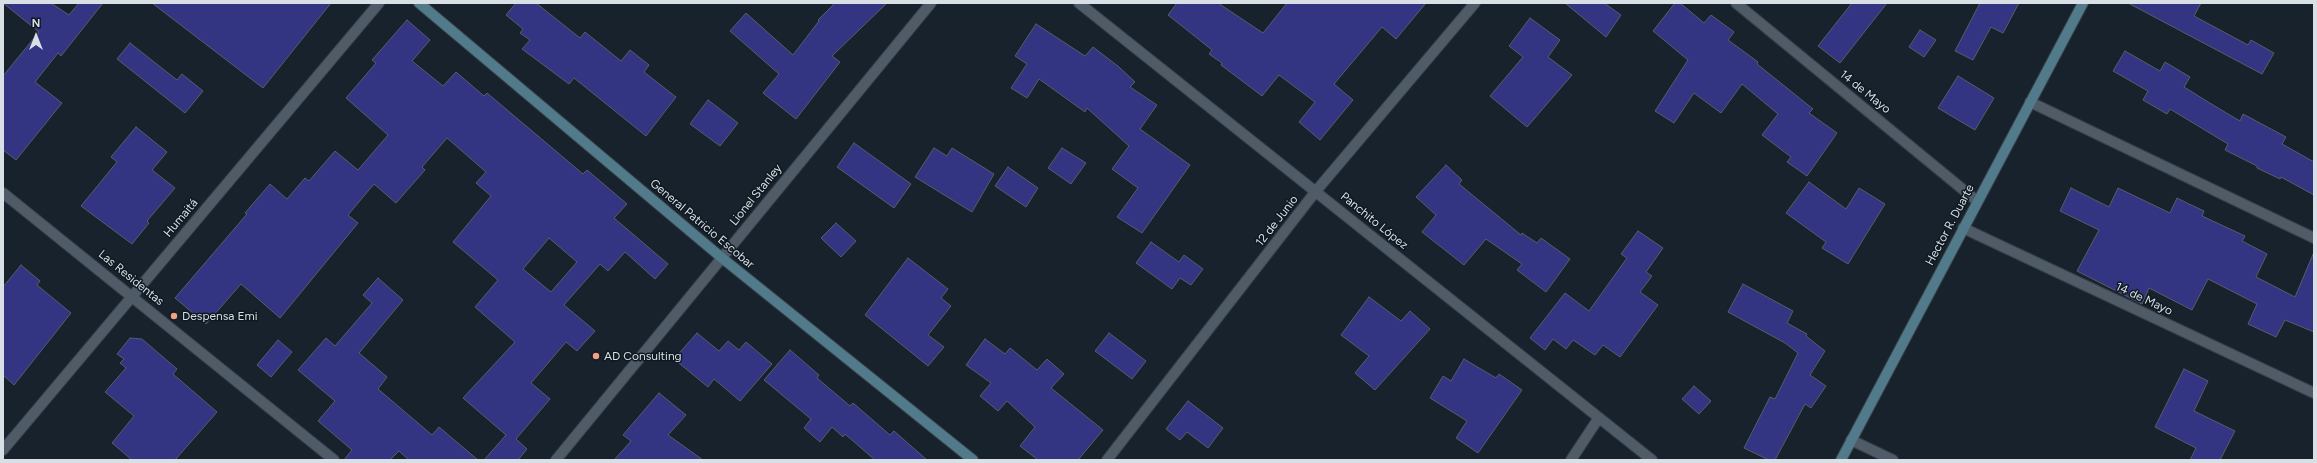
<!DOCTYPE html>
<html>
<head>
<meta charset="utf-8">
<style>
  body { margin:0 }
  #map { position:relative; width:2317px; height:463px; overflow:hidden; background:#18222c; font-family:Figtree,sans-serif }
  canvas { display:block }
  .frame { position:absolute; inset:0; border:4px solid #d8dfe5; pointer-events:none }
  .north { position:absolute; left:16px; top:16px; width:40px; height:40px; -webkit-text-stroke:3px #0f1922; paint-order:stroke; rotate:0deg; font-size:11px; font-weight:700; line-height:16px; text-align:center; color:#d8dfe5 }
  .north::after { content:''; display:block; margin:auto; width:14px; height:18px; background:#d8dfe5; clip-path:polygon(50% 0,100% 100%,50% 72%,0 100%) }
</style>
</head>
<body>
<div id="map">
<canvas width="2317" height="463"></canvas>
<div class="frame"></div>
<div class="north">N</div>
</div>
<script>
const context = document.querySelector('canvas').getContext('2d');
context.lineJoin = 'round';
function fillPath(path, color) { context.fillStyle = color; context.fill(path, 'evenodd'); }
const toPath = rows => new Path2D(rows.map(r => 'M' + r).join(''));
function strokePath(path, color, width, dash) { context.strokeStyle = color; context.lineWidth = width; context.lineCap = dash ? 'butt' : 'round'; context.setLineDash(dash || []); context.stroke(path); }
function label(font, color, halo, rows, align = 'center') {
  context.font = font + ' Figtree,sans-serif'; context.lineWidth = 3; context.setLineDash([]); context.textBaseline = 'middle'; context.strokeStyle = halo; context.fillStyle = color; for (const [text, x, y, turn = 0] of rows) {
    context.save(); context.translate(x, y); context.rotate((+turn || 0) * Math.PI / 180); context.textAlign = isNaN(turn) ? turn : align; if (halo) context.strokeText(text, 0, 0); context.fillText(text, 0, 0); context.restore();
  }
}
const building = toPath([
  [3,3,51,3,69,15,79,3,103,3,61,56,58,53,35,82,62,103,16,160,3,150,3,76,39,32,3,3],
  [152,3,331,3,263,88,152,3],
  [516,3,536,3,580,38,585,32,621,61,630,50,649,65,644,72,676,97,646,136,574,78,569,84,522,49,530,40,520,33,523,29,506,15,516,3],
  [835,3,887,3,832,56,840,62,796,119,763,93,779,74,730,31,746,13,793,55,819,21,818,20,835,3],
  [1177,3,1218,3,1263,33,1287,3,1426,3,1396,39,1382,27,1334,84,1353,100,1320,140,1299,122,1315,102,1279,75,1262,96,1221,65,1222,63,1209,54,1212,50,1168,15,1177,3],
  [1565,3,1604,3,1621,15,1606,37,1565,3],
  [1675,3,1680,3,1704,23,1711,15,1734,32,1728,40,1758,62,1757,64,1813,109,1809,113,1837,133,1807,176,1787,162,1791,157,1762,135,1778,114,1742,84,1721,113,1694,93,1674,123,1655,111,1688,60,1653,31,1675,3],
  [1852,3,1887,3,1840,63,1818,46,1852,3],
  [1980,3,2019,3,2003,33,1991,27,1973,60,1955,51,1980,3],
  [2128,3,2201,3,2194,16,2248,45,2251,40,2274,53,2262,74,2128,3],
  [1530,18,1560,40,1548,57,1572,75,1527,127,1490,96,1523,57,1509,46,1530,18],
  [407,20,430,40,412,61,443,86,456,72,484,96,487,93,583,174,587,170,627,204,614,218,668,264,655,279,625,252,608,271,600,264,564,305,595,331,577,351,566,342,531,383,550,399,516,439,527,449,518,460,484,460,506,435,463,398,515,342,475,307,498,280,453,242,491,196,476,183,486,172,447,138,422,167,425,170,396,203,374,184,348,215,358,223,280,318,241,284,206,324,175,298,247,214,245,213,270,184,287,199,305,178,309,181,335,151,358,170,388,135,346,98,376,63,372,60,407,20],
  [549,238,577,262,551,292,523,269,549,238],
  [1036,24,1085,56,1093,47,1119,67,1135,82,1130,87,1157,105,1140,129,1190,165,1142,233,1117,217,1138,188,1112,169,1129,146,1087,108,1085,112,1039,79,1027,98,1011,88,1027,64,1015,56,1036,24],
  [1920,30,1936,40,1924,57,1909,47,1920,30],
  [130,43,177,80,182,74,203,91,185,113,117,59,130,43],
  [2125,51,2160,71,2165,62,2190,77,2184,87,2213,105,2240,121,2243,114,2286,137,2282,144,2314,162,2314,195,2281,177,2280,179,2257,168,2257,166,2225,150,2228,144,2170,109,2167,114,2143,100,2148,91,2113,71,2125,51],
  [1958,76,1994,98,1975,130,1938,108,1958,76],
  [708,100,738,123,720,146,690,124,708,100],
  [136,127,167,152,152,170,175,188,147,221,149,223,132,244,81,206,117,162,111,157,136,127],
  [854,143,911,184,894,208,837,167,854,143],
  [934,148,947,156,952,148,994,174,972,212,915,177,934,148],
  [1062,148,1086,163,1071,184,1048,168,1062,148],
  [1446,165,1462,180,1459,184,1521,235,1522,233,1537,243,1541,238,1570,259,1546,292,1517,270,1522,264,1486,239,1464,265,1422,232,1436,215,1416,197,1446,165],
  [1008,167,1038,188,1026,207,995,186,1008,167],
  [1809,182,1846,209,1859,188,1885,204,1848,264,1822,248,1826,242,1786,213,1809,182],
  [2071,188,2109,207,2118,188,2170,213,2177,198,2189,204,2204,211,2202,216,2245,236,2242,241,2267,254,2256,277,2295,297,2314,252,2314,332,2285,320,2276,337,2248,324,2257,304,2208,279,2192,310,2149,288,2142,304,2077,271,2099,230,2060,211,2071,188],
  [836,223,856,241,841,257,821,238,836,223],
  [1638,231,1663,248,1646,272,1652,276,1640,292,1658,305,1620,357,1603,345,1595,355,1573,340,1566,349,1553,339,1545,350,1530,338,1565,293,1589,311,1627,258,1621,254,1638,231],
  [1151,242,1179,262,1184,255,1203,269,1191,285,1180,278,1172,289,1136,263,1151,242],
  [908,258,948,289,941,298,951,306,928,335,944,347,928,366,865,315,908,258],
  [21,265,40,281,37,285,71,313,14,385,3,375,3,287,21,265],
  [378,278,403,300,359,353,387,377,378,389,432,435,439,427,478,460,409,460,399,451,390,460,344,460,352,450,318,421,335,401,298,370,326,338,335,346,372,303,363,295,378,278],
  [1743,284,1793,311,1787,323,1807,334,1806,336,1825,351,1810,375,1826,386,1811,408,1805,404,1775,460,1769,460,1744,448,1770,397,1775,399,1798,353,1785,343,1728,312,1743,284],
  [1369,297,1401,321,1410,311,1430,329,1375,390,1355,373,1369,356,1341,335,1369,297],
  [697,333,719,351,728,341,739,350,746,342,772,364,740,401,714,379,708,387,674,359,697,333],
  [1109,333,1146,361,1132,379,1095,351,1109,333],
  [130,338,142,339,177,369,173,374,217,412,175,460,132,460,112,443,134,416,105,392,126,368,120,363,124,359,117,354,130,338],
  [985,339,1005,354,1010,348,1037,370,1047,359,1064,374,1051,388,1103,430,1078,460,1038,460,1020,446,1035,427,1007,401,998,411,980,396,991,383,966,365,985,339],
  [278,340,292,352,271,377,257,365,278,340],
  [790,350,819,375,817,378,850,406,853,403,890,435,894,431,927,460,875,460,845,434,843,437,832,427,820,442,804,428,811,419,764,380,790,350],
  [1464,359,1496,378,1499,374,1522,390,1478,453,1456,438,1467,421,1430,398,1443,376,1451,381,1464,359],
  [2184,369,2208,381,2194,411,2235,431,2220,460,2190,460,2196,448,2155,427,2184,369],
  [1694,386,1711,401,1699,414,1682,399,1694,386],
  [659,393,686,415,668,435,703,460,614,460,631,441,623,435,659,393],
  [1188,401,1223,428,1208,448,1187,432,1180,440,1166,429,1188,401]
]);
const street = toPath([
  [1079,3,1652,460],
  [1736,3,1977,201],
  [2030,102,2314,238],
  [3,193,334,460],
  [1963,228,2314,393],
  [1851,440,1893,460],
  [3,450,379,3],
  [556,460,931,3],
  [1107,460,1316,191,1475,3],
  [1571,460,1598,419]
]);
const secondary = toPath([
  [419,3,722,258,973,460],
  [1841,460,2083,3]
]);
const markers = [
  [174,316,4,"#f39f83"],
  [596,356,4,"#f39f83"]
];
const streetNames = [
  ["14 de Mayo",1865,92,39],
  ["Lionel Stanley",756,195,-51],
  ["Humaitá",181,218,-50],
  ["12 de Junio",1277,221,-52],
  ["Panchito López",1374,221,39],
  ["General Patricio Escobar",702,224,40],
  ["Hector R. Duarte",1950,225,-62],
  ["Las Residentas",131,278,39],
  ["14 de Mayo",2144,299,25]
];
const poiNames = [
  ["Despensa Emi",182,316],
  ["AD Consulting",604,356]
];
fillPath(building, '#333582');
strokePath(building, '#595c6a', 1);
strokePath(street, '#373e46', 12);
strokePath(secondary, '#373e46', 12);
strokePath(street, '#4f5b67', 10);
strokePath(secondary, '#517a8a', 10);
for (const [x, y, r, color] of markers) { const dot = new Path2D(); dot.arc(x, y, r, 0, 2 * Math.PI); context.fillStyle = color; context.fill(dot); strokePath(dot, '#0f1922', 1.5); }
label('12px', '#d8dfe5', '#0f1922', streetNames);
label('12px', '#d8dfe5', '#0f1922', poiNames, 'left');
</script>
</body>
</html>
